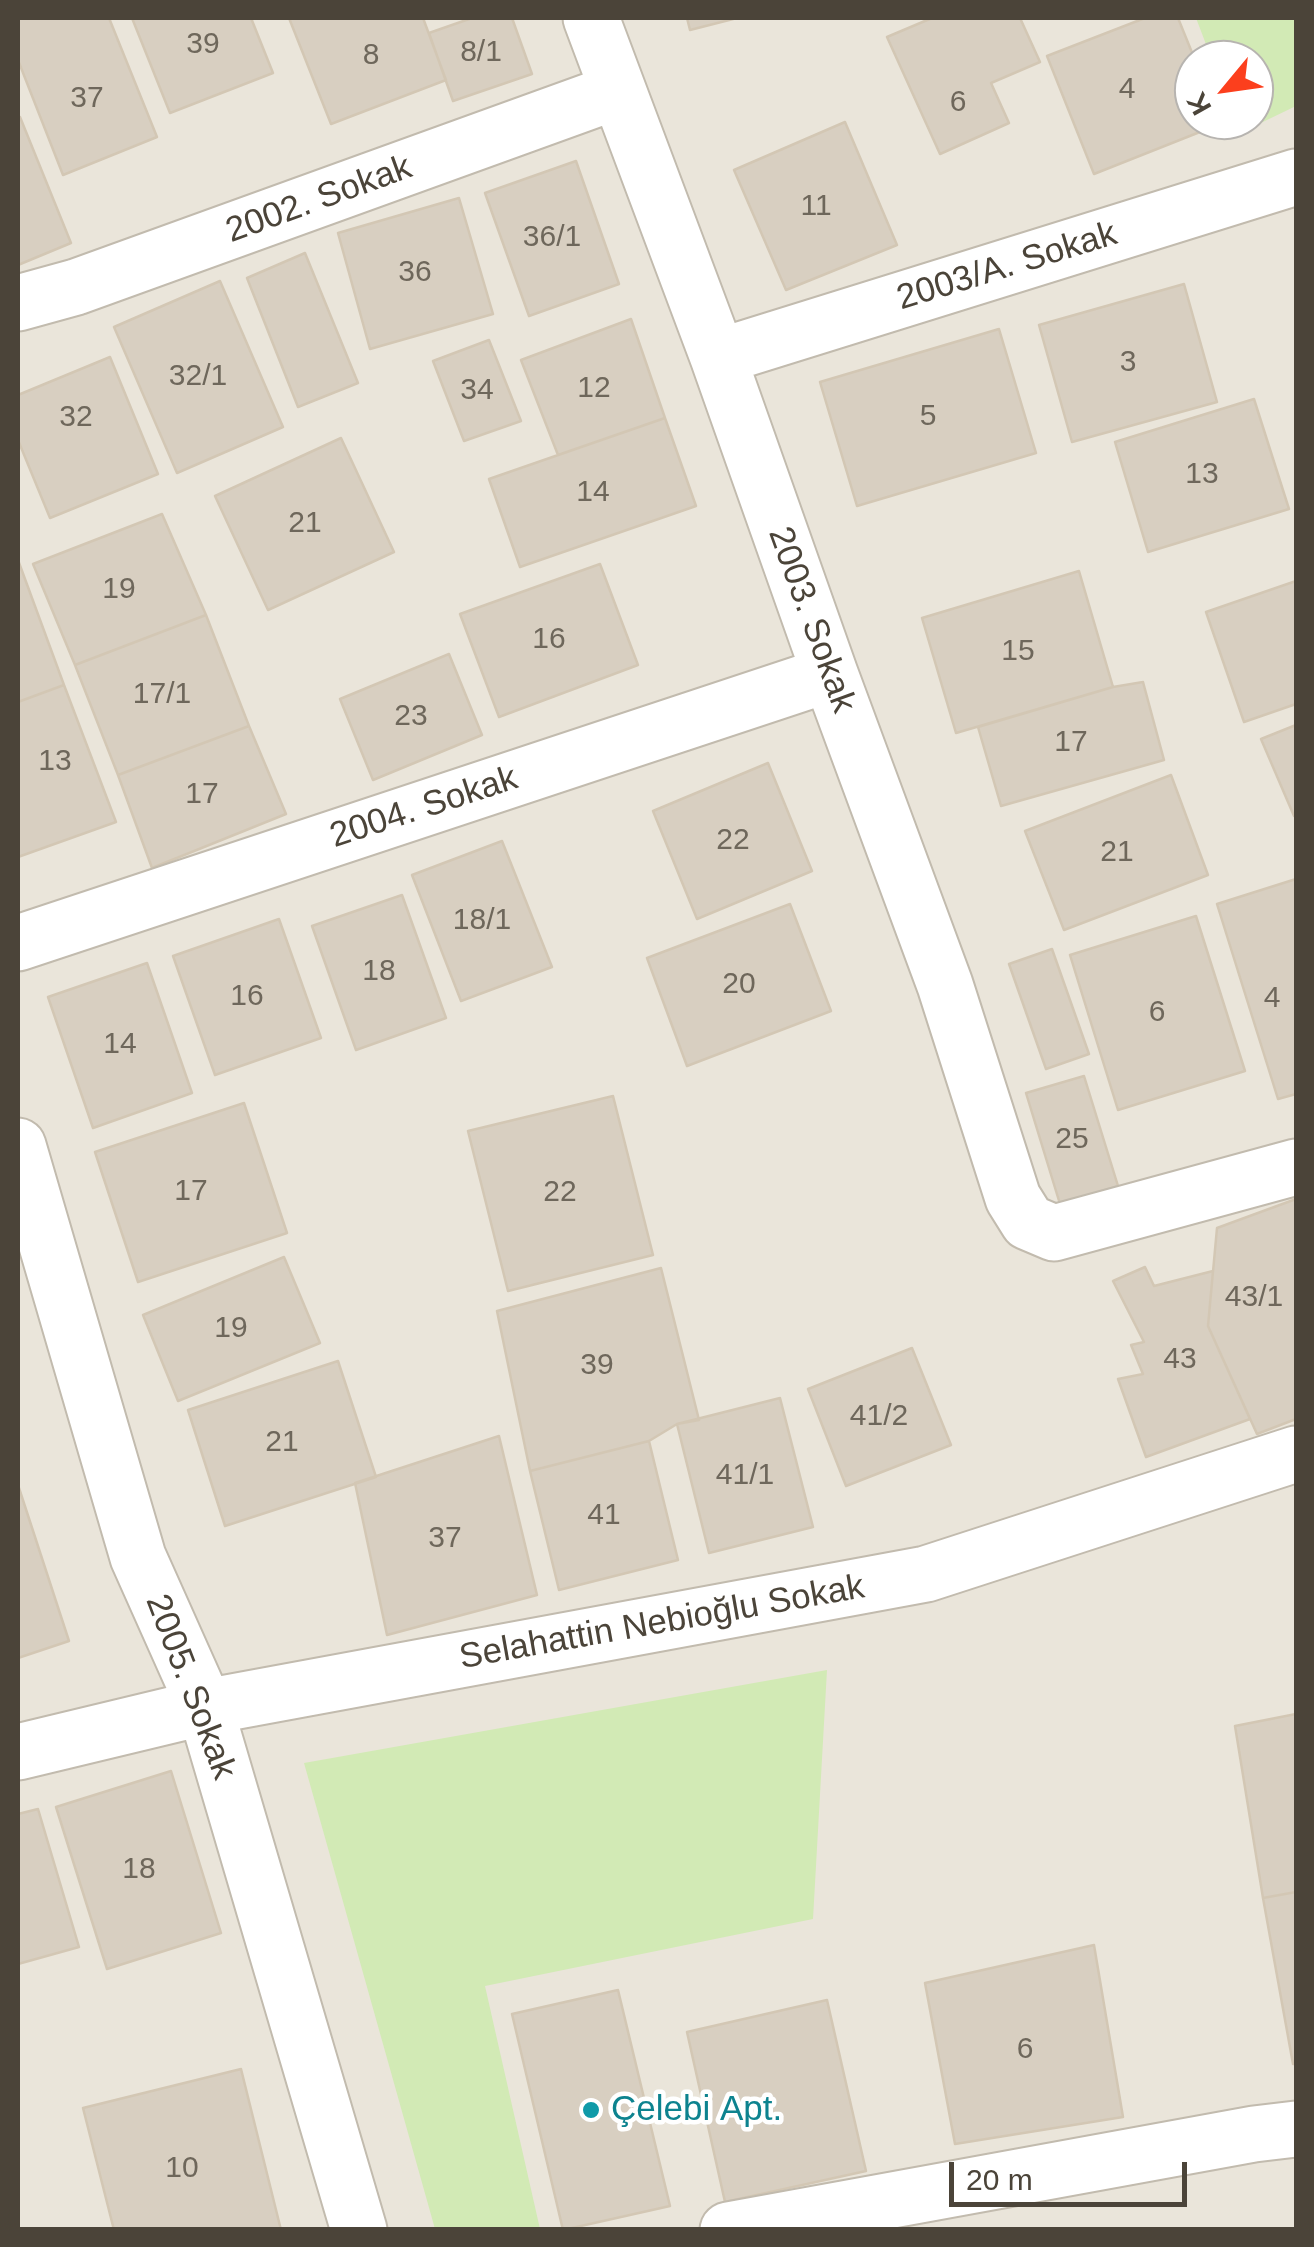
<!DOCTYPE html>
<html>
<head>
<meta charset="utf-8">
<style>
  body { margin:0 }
  #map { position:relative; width:1314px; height:2247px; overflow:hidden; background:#f6f3ec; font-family:Arial,sans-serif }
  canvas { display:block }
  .frame { position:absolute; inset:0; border:20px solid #4b4439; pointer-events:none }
  .north { position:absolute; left:1174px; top:40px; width:100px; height:100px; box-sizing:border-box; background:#fff; border:2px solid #b7b4b0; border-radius:50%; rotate:241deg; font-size:28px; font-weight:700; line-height:40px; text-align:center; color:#4b4439 }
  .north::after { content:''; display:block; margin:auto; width:35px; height:45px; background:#fc3f1d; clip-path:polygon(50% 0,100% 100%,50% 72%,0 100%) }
  .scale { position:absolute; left:949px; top:2162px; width:238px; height:45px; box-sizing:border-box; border:5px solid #4b4439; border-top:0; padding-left:12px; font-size:30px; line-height:35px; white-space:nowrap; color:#4b4439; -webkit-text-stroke:8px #fff; paint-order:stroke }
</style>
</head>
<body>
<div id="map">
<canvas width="1314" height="2247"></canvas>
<div class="frame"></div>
<div class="north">K</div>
<div class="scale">20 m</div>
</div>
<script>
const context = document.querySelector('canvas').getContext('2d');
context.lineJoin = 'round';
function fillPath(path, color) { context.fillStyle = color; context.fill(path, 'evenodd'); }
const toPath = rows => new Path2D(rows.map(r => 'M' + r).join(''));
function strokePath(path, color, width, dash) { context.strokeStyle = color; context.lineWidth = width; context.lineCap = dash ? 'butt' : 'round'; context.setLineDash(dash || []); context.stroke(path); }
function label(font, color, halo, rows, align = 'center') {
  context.font = font + ' Arial,sans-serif'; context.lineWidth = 9; context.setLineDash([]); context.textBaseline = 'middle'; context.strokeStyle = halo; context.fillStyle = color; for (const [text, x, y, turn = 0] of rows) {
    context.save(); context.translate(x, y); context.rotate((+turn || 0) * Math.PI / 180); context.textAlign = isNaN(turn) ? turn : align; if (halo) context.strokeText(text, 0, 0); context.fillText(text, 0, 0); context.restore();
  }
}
const residential = toPath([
  [18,18,1296,18,1296,2229,18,2229],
  [1194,60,1254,60,1254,120,1194,120]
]);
const green = toPath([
  [1196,18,1296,18,1296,106,1240,133,1235,120,1254,120,1254,60,1212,60],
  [827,1670,813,1919,485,1986,540,2229,435,2229,304,1763]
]);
const building = toPath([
  [18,18,109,18,157,137,63,175,18,60,18,18],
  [132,18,251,18,273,73,170,113,132,18],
  [289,18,423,18,446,80,331,124,289,18],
  [472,18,512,18,532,74,453,101,429,33,472,18],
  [687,18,737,18,690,30,687,18],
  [932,18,1020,18,1040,62,991,83,1009,123,940,154,887,37,932,18],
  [1145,18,1178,18,1195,60,1194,120,1219,120,1220,124,1094,174,1047,56,1145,18],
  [20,117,71,243,18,265,18,118,20,117],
  [845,122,897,245,786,290,734,170,845,122],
  [576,161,619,284,529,316,485,193,576,161],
  [459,198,493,314,370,349,338,233,459,198],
  [305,253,358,383,298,407,247,278,305,253],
  [220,281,283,427,177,473,114,327,220,281],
  [1184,284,1217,402,1072,442,1039,325,1184,284],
  [631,319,665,418,558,455,521,360,631,319],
  [999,329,1036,453,857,506,820,382,999,329],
  [489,340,521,421,464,441,433,361,489,340],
  [110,357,158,474,50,518,18,440,18,395,110,357],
  [1254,399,1289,509,1148,552,1115,442,1254,399],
  [665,418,696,506,520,567,489,479,665,418],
  [341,438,394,552,268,610,215,496,341,438],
  [162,514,206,615,75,665,33,564,162,514],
  [18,560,64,685,18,702,18,560],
  [600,564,638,665,499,717,460,614,600,564],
  [1079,571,1113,687,956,733,922,618,1079,571],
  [1296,581,1296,704,1244,722,1206,612,1296,581],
  [206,615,249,726,118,775,75,665,206,615],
  [449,654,482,735,373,780,340,699,449,654],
  [1143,682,1164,760,1001,806,978,727,1113,687,1143,682],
  [64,685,116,822,18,857,18,702,64,685],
  [1296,725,1296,815,1294,816,1261,739,1296,725],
  [249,726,286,814,152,868,118,775,249,726],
  [768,763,812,871,697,919,653,811,768,763],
  [1171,775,1208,875,1064,930,1025,831,1171,775],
  [502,841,552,967,461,1001,412,875,502,841],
  [1296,879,1296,1094,1278,1099,1217,904,1296,879],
  [402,895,446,1018,356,1050,312,926,402,895],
  [790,904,831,1011,687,1066,647,958,790,904],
  [1196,916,1245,1071,1118,1110,1070,955,1196,916],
  [279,919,321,1038,215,1075,173,956,279,919],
  [1052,949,1089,1054,1046,1069,1009,964,1052,949],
  [147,963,192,1093,93,1128,48,997,147,963],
  [1084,1076,1118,1186,1060,1204,1026,1093,1084,1076],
  [613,1096,653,1255,508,1291,468,1131,613,1096],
  [244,1103,287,1233,138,1282,95,1152,244,1103],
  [1296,1199,1296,1419,1257,1434,1208,1326,1217,1228,1296,1199],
  [284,1257,320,1343,178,1401,143,1315,284,1257],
  [1145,1267,1154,1286,1213,1271,1208,1326,1250,1419,1146,1457,1118,1379,1143,1374,1131,1345,1144,1342,1113,1281,1145,1267],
  [661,1268,699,1420,677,1424,649,1441,530,1471,497,1311,661,1268],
  [912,1348,951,1445,846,1486,808,1389,912,1348],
  [338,1361,376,1477,225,1526,188,1410,338,1361],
  [780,1398,813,1527,709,1553,677,1424,780,1398],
  [499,1436,537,1595,387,1635,355,1483,499,1436],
  [649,1441,678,1560,559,1590,530,1471,649,1441],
  [19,1488,69,1641,18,1658,18,1488,19,1488],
  [1296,1714,1296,1892,1263,1898,1235,1726,1296,1714],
  [171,1771,221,1933,107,1969,56,1807,171,1771],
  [38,1809,79,1947,18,1964,18,1814,38,1809],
  [1296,1892,1296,2064,1293,2064,1263,1898,1296,1892],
  [1094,1945,1123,2117,955,2144,925,1983,1094,1945],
  [618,1990,670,2206,563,2230,512,2014,618,1990],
  [827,2000,866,2171,725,2202,687,2032,827,2000],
  [241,2069,281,2230,114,2230,83,2108,241,2069]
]);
const street = toPath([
  [591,18,718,357,830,674,945,985,1013,1198,1028,1222,1054,1233,1296,1167],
  [18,303,76,287,618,91],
  [718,357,1296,177],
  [18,943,830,674],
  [18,1146,138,1557,205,1707,359,2230],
  [18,1752,205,1707,926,1574,1296,1454],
  [728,2230,1254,2134,1296,2129]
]);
const markers = [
  [591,2110,10,"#0f9aa8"]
];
const numberNames = [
  ["39",203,45],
  ["8/1",481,53],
  ["8",371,56],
  ["4",1127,90],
  ["37",87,99],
  ["6",958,103],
  ["11",816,207],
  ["36/1",552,238],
  ["36",415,273],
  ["3",1128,363],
  ["32/1",198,377],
  ["12",594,389],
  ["34",477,391],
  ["5",928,417],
  ["32",76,418],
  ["13",1202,475],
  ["14",593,493],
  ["21",305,524],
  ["19",119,590],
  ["16",549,640],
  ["15",1018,652],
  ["17/1",162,695],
  ["23",411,717],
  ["17",1071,743],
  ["13",55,762],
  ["17",202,795],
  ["22",733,841],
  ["21",1117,853],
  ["18/1",482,921],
  ["18",379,972],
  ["20",739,985],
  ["16",247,997],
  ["4",1272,999],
  ["6",1157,1013],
  ["14",120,1045],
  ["25",1072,1140],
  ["17",191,1192],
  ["22",560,1193],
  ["43/1",1254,1298],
  ["19",231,1329],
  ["43",1180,1360],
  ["39",597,1366],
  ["41/2",879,1417],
  ["21",282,1443],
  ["41/1",745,1476],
  ["41",604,1516],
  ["37",445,1539],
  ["18",139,1870],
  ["6",1025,2050],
  ["10",182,2169]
];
const streetNames = [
  ["2002. Sokak",319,200,-20],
  ["2003/A. Sokak",1007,267,-17],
  ["2003. Sokak",811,620,70],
  ["2004. Sokak",424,808,-18],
  ["Selahattin Nebioğlu Sokak",662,1623,-10],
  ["2005. Sokak",190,1687,69]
];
const cultureNames = [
  ["Çelebi Apt.",611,2110]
];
fillPath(residential, '#eae5da');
fillPath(green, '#d2eab5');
fillPath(building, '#d8cfc1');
strokePath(building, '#d3c7b4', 2.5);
strokePath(street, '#c2bbae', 59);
strokePath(street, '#fff', 55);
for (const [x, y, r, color] of markers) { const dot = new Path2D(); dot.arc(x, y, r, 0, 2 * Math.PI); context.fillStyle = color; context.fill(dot); strokePath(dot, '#fff', 4); }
label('30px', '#6e675b', null, numberNames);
label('35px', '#4b4439', '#fff', streetNames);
label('35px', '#0d838f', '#fff', cultureNames, 'left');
</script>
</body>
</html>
